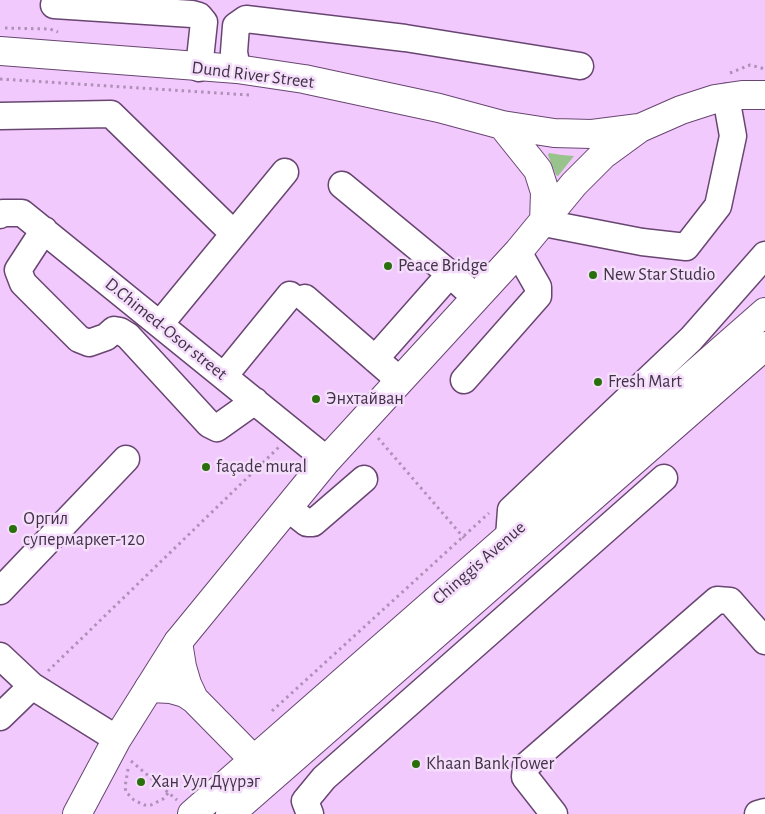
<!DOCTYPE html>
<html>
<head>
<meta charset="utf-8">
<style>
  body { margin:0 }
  canvas { display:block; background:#f1c9fc }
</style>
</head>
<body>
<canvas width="765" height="814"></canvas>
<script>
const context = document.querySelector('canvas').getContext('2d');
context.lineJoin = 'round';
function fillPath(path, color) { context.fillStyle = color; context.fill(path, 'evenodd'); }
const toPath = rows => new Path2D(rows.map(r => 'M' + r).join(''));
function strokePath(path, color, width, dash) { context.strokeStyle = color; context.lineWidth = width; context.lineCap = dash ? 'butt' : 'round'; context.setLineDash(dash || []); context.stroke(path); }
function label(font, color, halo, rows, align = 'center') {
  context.font = font + ' "Alegreya Sans",sans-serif'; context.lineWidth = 5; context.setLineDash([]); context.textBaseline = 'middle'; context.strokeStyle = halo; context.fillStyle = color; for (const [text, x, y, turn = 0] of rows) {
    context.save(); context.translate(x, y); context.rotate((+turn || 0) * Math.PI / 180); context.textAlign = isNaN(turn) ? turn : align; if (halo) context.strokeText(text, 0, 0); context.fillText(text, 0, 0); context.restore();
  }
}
const green = toPath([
  [549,153,562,155,574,156,558,176,556,175,548,155]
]);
const path = toPath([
  [5,28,50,29,58,32],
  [730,73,750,65,765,69],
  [0,79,249,95],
  [378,438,464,538],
  [48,671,279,447],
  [272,711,489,513],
  [131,761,177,800],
  [128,769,125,787,126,792,134,800,144,805,151,805,163,799,168,793]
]);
const minor = toPath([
  [54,5,192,14,199,16,204,22,199,68],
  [237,69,234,52,236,26,246,19,405,38,580,66],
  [0,116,111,114,234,234],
  [342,185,450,274,476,298],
  [0,215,3,213,22,213,327,460],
  [544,223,642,242,686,247,718,206,733,136,726,97],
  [44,230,18,270,23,283,79,339,89,343,106,337,114,330,120,331,128,336,209,424,217,428,255,401],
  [305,298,389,371,399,382],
  [160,324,285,172],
  [375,359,450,274],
  [224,376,290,295],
  [464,380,538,296,538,287,518,252],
  [288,508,307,523,313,523,364,479],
  [509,537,511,510,691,339,765,255],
  [0,591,126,459],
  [0,656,32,686],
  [0,717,32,686,117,739],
  [310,814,305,801,324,778,664,478],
  [554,814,525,777,526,766,717,600,730,601,765,641],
  [758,814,765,812]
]);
const major = toPath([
  [0,51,237,69,304,79,439,108,502,125,554,133,592,134,639,128],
  [502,125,538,170,545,192,544,223],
  [77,814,117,739,178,642,327,460,518,252,574,184,603,155,640,128,681,110,715,99,742,95,765,95]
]);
const highway = toPath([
  [178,642,182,667,187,684,194,699],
  [149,688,171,689,185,693,194,699,254,760],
  [192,814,765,312],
  [230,814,765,346]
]);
const markers = [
  [388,266,5,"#296f0b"],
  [593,275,5,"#296f0b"],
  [598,382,5,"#296f0b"],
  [316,399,5,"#296f0b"],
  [206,467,5,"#296f0b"],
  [13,529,5,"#296f0b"],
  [416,764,5,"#296f0b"],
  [141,782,5,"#296f0b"]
];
const streetNames = [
  ["Dund River Street",253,75,7],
  ["D.Chimed-Osor street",166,329,39],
  ["Chinggis Avenue",479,563,-41]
];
const poiNames = [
  ["Peace Bridge",398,266],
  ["New Star Studio",603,275],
  ["Fresh Mart",608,382],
  ["Энхтайван",326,399],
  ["façade mural",216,467],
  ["Оргил",23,519],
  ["супермаркет-120",23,540],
  ["Khaan Bank Tower",426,764],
  ["Хан Уул Дүүрэг",151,782]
];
fillPath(green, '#99c38d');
strokePath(minor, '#694672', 29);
strokePath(major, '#694672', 30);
strokePath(highway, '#694672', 30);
strokePath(path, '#af90b8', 3, [2.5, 4]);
strokePath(minor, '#fff', 26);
strokePath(major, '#fff', 28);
strokePath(highway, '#fff', 28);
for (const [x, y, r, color] of markers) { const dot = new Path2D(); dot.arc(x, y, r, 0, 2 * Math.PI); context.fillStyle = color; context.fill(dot); strokePath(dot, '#f5ddfc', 2); }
label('18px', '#423246', '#f5ddfc', streetNames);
label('18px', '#423246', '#f5ddfc', poiNames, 'left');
</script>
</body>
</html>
